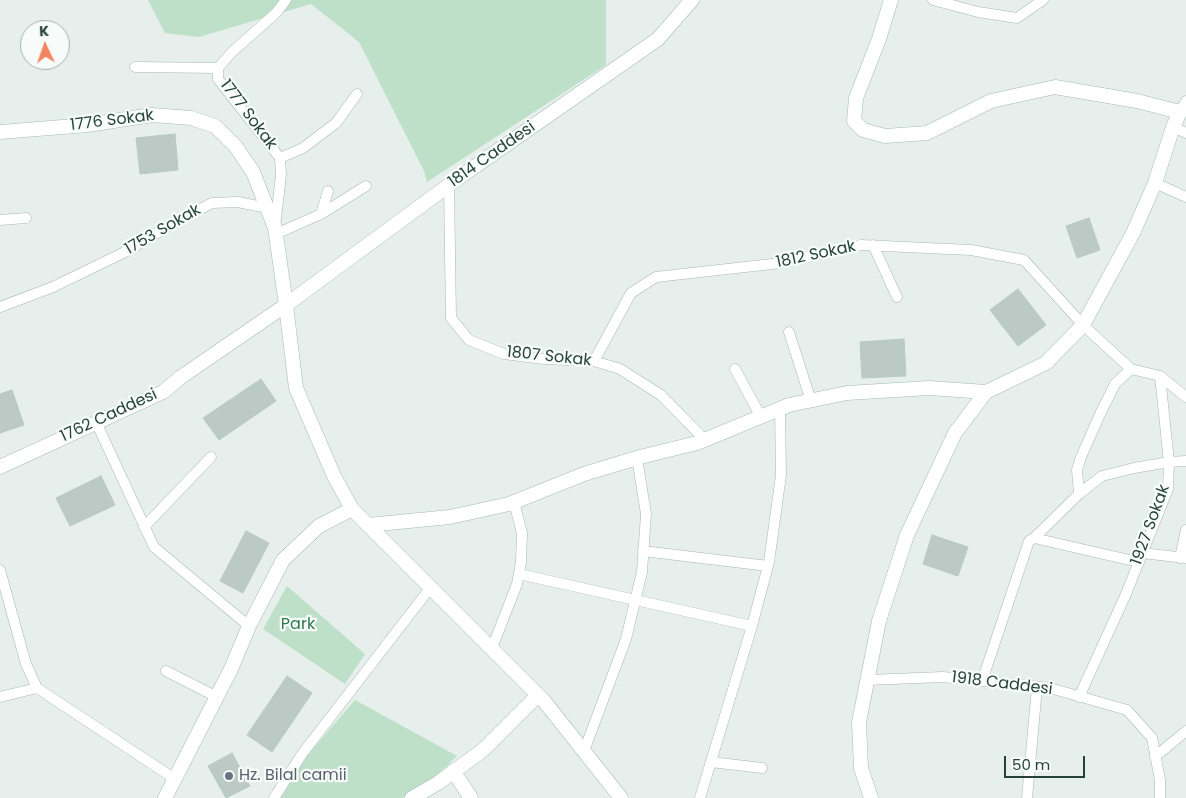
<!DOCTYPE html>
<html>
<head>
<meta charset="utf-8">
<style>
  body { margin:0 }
  #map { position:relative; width:1186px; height:798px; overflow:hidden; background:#e6efeb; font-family:Poppins,sans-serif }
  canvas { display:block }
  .north { position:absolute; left:20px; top:20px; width:50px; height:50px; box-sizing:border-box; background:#f7fbf9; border:1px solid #a3b1ad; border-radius:50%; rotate:357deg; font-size:14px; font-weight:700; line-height:20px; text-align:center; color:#24423a }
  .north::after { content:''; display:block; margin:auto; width:18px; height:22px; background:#f4845f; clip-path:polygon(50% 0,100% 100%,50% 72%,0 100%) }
  .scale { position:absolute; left:1004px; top:756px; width:81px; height:22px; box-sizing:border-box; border:2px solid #24423a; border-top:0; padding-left:6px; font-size:15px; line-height:18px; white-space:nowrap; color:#24423a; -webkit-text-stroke:4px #f7fbf9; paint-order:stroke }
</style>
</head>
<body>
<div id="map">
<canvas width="1186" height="798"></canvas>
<div class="north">K</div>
<div class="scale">50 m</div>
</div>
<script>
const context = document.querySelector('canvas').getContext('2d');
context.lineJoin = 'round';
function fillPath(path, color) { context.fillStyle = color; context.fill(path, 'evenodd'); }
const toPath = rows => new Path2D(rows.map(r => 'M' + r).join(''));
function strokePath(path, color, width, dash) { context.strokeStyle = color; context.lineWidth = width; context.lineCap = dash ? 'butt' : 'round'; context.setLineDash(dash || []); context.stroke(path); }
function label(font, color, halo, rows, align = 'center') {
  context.font = font + ' Poppins,sans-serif'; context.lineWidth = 4.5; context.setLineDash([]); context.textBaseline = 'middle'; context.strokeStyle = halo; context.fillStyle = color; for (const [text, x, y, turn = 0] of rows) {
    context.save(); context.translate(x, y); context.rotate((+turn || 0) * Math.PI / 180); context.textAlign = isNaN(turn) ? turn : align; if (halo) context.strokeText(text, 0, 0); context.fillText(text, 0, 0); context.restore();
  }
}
const green = toPath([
  [148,0,606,0,606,65,427,182,424,171,359,42,311,4,199,37,165,33],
  [287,586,365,654,345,684,263,629],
  [355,700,457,756,434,778,402,798,281,798,305,758]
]);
const building = toPath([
  [175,134,178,170,140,174,136,138,175,134],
  [1089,218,1100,250,1077,258,1066,226,1089,218],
  [1018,289,1046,325,1018,346,990,310,1018,289],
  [904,339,906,376,862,378,860,342,904,339],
  [261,379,276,401,219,440,203,418,261,379],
  [12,390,24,425,0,433,0,394,12,390],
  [101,476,115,505,70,526,56,498,101,476],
  [246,531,269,543,243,593,220,581,246,531],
  [932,535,968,547,958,576,923,564,932,535],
  [287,676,312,693,272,752,247,735,287,676],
  [232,753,250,786,226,798,208,766,232,753]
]);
const street = toPath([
  [933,0,978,12,1017,18,1043,0],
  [135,67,218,68],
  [1180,112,1186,101],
  [1173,127,1186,133],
  [280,158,303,148,336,123,357,94],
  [1155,183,1186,197],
  [449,185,451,318,469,340,504,354,544,359,594,361,620,369,661,395,705,440],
  [321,214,328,191],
  [0,220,26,218],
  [275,227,281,175,280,158,218,79,218,68,232,52,276,13,286,0],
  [276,234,321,214,366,186],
  [873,245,897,297],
  [0,307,53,287,127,251,179,220,212,203,238,202,267,208],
  [789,332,811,401],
  [594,361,631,293,656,277,781,263,861,245,971,250,1024,260,1083,325,1131,369,1160,376,1186,397],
  [735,369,761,417],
  [96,422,154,547,249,626],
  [1079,494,1077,470,1081,457,1101,412,1115,384,1131,369],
  [144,527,211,457],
  [1034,538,1079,494,1102,476,1134,468,1169,462,1186,461],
  [643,551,768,566],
  [1142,553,1186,558],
  [1180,558,1186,530],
  [0,570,26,664,37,688,175,779],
  [519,574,752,626],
  [492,648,517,584,521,562,522,533,514,502],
  [166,671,217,697],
  [867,680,943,677,1050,688,1127,710,1152,738,1160,780,1160,798],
  [982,681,1029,541,1034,538,1138,562],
  [0,697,37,688],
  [1079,697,1126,594,1168,489,1169,462,1160,376],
  [584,751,626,639,642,572,646,514,637,458],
  [1155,757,1186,731],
  [711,762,762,768],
  [274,798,302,754,431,587],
  [700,798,752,626,769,562,781,475,780,409],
  [1027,798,1037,687]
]);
const secondary = toPath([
  [0,132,87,125,152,115,191,118,215,126,236,147,253,172,275,228,286,305,296,388,334,476,352,509,544,701,621,798],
  [0,467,163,392,181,377,286,305,464,174,658,39,692,0],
  [368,525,450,517,509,504,584,474,640,457,697,443,789,405,847,393,929,388,986,392],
  [453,771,471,798],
  [165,798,231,669,249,626,283,560,319,526,352,509],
  [412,798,438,783,483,750,538,695],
  [871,798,861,768,859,722,879,621,907,535,955,433,986,392,1046,363,1083,325,1133,233,1155,183,1173,127,1180,112,1137,101,1055,87,991,101,927,133,885,136,863,130,854,121,856,98,879,39,891,0]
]);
const markers = [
  [229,776,5,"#6b7280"]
];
const streetNames = [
  ["1777 Sokak",248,115,53],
  ["1776 Sokak",112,121,-7],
  ["1814 Caddesi",492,155,-35],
  ["1753 Sokak",163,230,-30],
  ["1812 Sokak",816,255,-12],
  ["1807 Sokak",549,357,6],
  ["1762 Caddesi",109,416,-25],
  ["1927 Sokak",1151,525,-70],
  ["1918 Caddesi",1002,684,7]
];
const parkNames = [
  ["Park",298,625]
];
const worshipNames = [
  ["Hz. Bilal camii",239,776]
];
fillPath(green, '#bfe0c8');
fillPath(building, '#bbcac4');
strokePath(building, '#b8c9c2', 1);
strokePath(street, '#a8b8b2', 11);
strokePath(secondary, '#a4bbb3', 15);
strokePath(street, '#fff', 10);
strokePath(secondary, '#fff', 14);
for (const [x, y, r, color] of markers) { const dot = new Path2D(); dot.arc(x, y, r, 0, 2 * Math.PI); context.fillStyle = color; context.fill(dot); strokePath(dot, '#f7fbf9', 2); }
label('16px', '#24423a', '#f7fbf9', streetNames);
label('16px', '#2d7a4b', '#f7fbf9', parkNames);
label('16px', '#5b616d', '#f7fbf9', worshipNames, 'left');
</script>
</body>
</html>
